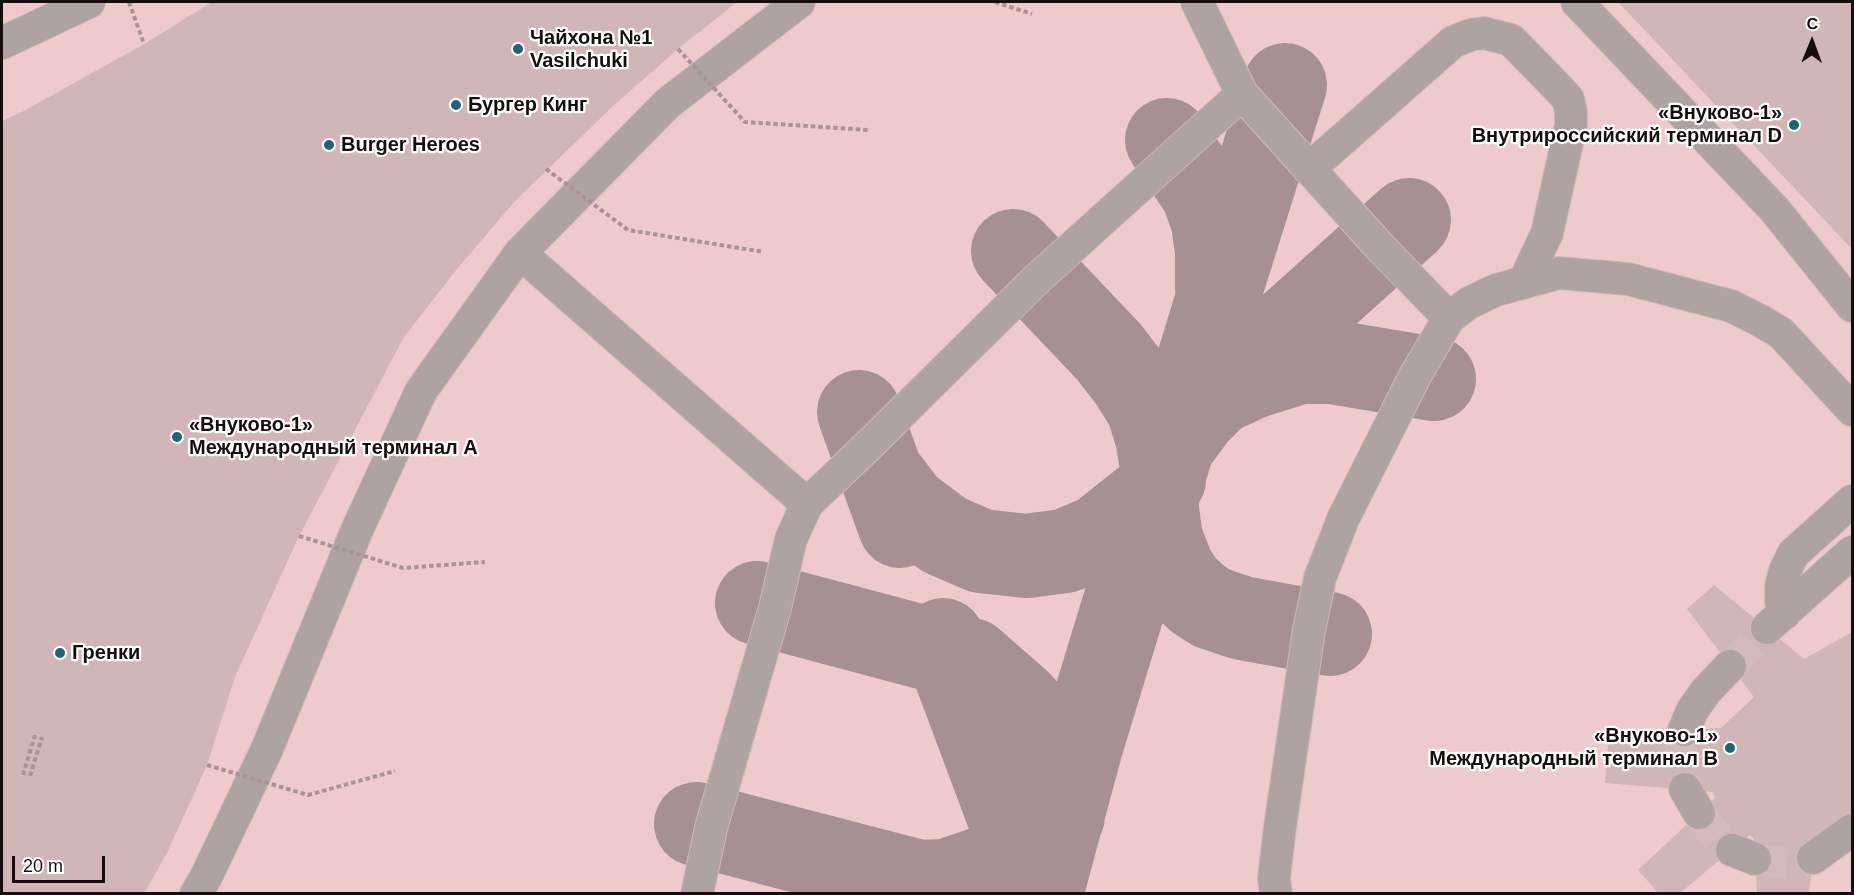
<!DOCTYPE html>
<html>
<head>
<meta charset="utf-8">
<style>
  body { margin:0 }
  #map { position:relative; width:1854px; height:895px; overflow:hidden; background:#f5d9db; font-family:Arial,sans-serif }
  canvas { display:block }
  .frame { position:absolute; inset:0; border:3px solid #160d0e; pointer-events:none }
  .north { position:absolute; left:1782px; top:12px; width:60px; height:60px; -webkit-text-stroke:4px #fff; paint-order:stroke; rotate:1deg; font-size:16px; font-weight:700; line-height:24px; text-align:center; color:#160d0e }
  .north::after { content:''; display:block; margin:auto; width:21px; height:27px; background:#160d0e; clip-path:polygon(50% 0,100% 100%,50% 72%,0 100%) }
  .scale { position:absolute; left:12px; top:856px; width:93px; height:27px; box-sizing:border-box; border:3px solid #160d0e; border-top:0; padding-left:8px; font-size:18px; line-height:21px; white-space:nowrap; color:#160d0e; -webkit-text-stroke:4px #fff; paint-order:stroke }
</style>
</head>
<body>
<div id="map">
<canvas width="1854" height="895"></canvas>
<div class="frame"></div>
<div class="north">С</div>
<div class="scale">20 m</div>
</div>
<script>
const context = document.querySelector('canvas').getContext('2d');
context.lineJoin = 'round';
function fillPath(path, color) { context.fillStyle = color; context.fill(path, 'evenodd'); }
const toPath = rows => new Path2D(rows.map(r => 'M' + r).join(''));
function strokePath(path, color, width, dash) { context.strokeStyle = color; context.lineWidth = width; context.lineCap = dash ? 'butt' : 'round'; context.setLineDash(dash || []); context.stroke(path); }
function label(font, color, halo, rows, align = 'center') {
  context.font = font + ' Arial,sans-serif'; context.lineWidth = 4.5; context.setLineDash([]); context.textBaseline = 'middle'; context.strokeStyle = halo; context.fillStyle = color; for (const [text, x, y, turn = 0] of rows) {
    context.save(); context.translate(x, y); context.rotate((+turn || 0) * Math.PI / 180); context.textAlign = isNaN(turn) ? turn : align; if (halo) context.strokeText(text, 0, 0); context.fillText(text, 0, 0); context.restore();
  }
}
const built = toPath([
  [2,2,1852,2,1852,893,2,894]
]);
const taxiway = toPath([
  [1167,140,1203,193,1213,222,1217,252,1217,289],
  [1230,381,1409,220],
  [859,412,900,526],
  [1176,441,1196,414,1217,393,1252,377,1300,362,1332,362,1434,379],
  [881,473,907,507,944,535,981,551,1026,556,1065,551,1100,536,1148,498,1164,479,1157,437,1148,408,1132,382,1109,352,1013,251],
  [1156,502,1161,539,1173,570,1184,586,1198,599,1212,608,1242,618,1330,634],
  [943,640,1038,894],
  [696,824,919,882,946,881,1002,862,1020,850,1063,816,1057,761,1049,740,1037,722,1019,702,971,660,757,603],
  [1041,894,1081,746,1216,304,1285,85]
]);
const building = toPath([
  [212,2,737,2,678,49,613,106,516,200,457,269,404,337,299,536,235,677,207,765,167,853,144,894,2,894,2,121,20,113,144,44],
  [1618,2,1852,2,1852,249],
  [1714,585,1804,659,1852,632,1852,814,1842,823,1815,840,1809,894,1757,894,1754,839,1750,835,1679,894,1659,894,1638,870,1715,798,1713,792,1605,783,1609,734,1721,728,1754,697,1687,609]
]);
const minorTunnel = toPath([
  [1730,666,1767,628],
  [1684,730,1681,747,1685,789],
  [1699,813,1720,842,1732,850],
  [1755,859,1791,864,1813,858]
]);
const path = toPath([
  [129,2,144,44],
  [995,2,1032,14],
  [23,775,35,735],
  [30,776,42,737]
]);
const minor = toPath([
  [1197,2,1242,94],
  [1577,2,1774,209,1852,306],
  [2,43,89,2],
  [1309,169,1453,42,1470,35,1484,33,1511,40,1559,89,1568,99,1571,112,1571,125,1547,233,1524,282],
  [520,253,807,504],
  [1449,318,1469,303,1496,290,1559,273,1628,279,1731,306,1759,320,1781,333,1852,410],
  [1785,613,1781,602,1781,586,1785,571,1793,554,1852,501],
  [1767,628,1852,552],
  [1684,730,1692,711,1706,691,1730,666],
  [1685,789,1699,813],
  [1732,850,1755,859],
  [1813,858,1852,830],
  [196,894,206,877,267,749,357,530,421,391,520,253,668,103,799,2],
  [697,894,711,828,775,608,791,539,807,504,870,444,1038,278,1242,94,1380,247,1449,318,1415,376,1343,519,1320,578,1309,630,1280,827,1274,878,1276,894]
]);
const pathBridge = toPath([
  [678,49,745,122,868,130],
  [546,169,628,230,764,252],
  [299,536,403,568,485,562],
  [207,765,308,795,395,771]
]);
const markers = [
  [518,49,6,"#206276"],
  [456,105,6,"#206276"],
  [1794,125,6,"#206276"],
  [329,145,6,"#206276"],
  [177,437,6,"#206276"],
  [60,653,6,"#206276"],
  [1730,748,6,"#206276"]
];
const poiNames = [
  ["Чайхона №1",530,38],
  ["Vasilchuki",530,61],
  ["Бургер Кинг",468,105],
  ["«Внуково-1»",1782,113,"right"],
  ["Внутрироссийский терминал D",1782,136,"right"],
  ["Burger Heroes",341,145],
  ["«Внуково-1»",189,425],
  ["Международный терминал А",189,448],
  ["Гренки",72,653],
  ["«Внуково-1»",1718,736,"right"],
  ["Международный терминал B",1718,759,"right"]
];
fillPath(built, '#eecacd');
strokePath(taxiway, '#a69092', 84);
fillPath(building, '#d1b6b8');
strokePath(minorTunnel, '#d4babc', 32, [32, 16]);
strokePath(minor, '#d1b8ba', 34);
strokePath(path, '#a99395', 4, [4.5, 3]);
strokePath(minor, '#aea2a3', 32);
strokePath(pathBridge, '#a99395', 4, [4.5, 3]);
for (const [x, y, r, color] of markers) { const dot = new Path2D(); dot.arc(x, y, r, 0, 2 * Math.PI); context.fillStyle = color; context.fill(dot); strokePath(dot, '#fff', 2); }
label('bold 20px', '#160d0e', '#fff', poiNames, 'left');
</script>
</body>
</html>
